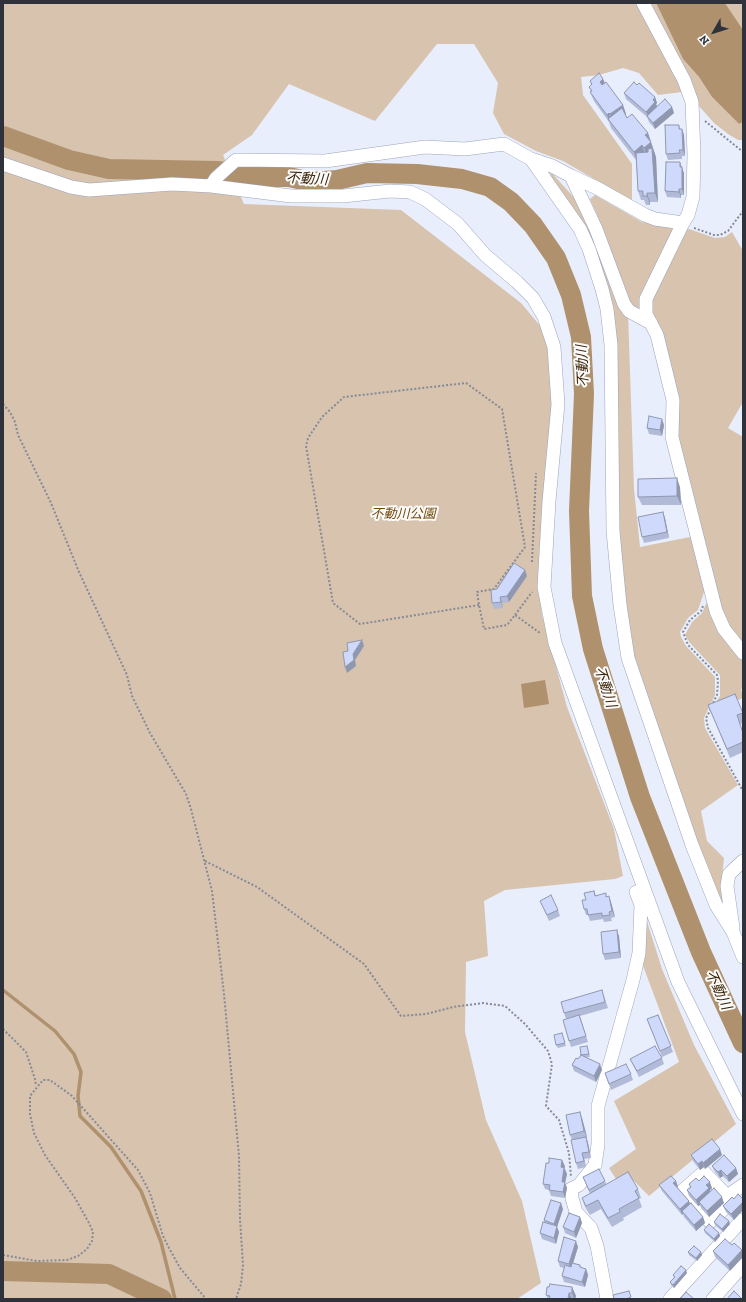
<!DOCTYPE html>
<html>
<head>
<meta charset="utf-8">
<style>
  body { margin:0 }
  #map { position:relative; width:746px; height:1302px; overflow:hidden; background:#e9eefc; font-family:"Zilla Slab",serif }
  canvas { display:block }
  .frame { position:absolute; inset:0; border:4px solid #2f323b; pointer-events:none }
  .north { position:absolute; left:694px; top:12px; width:40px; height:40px; -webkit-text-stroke:3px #fbfbfb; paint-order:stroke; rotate:231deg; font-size:11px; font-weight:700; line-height:16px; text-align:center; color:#2f323b }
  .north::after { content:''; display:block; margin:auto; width:14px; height:18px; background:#2f323b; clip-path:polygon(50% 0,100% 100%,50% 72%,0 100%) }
</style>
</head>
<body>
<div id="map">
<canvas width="746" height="1302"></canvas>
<div class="frame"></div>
<div class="north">N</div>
</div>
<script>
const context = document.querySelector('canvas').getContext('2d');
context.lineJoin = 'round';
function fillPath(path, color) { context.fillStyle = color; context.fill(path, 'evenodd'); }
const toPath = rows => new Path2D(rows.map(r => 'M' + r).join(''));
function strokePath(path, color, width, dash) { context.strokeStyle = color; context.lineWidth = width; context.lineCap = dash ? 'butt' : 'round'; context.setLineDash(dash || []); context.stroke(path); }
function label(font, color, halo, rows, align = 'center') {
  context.font = font + ' "Zilla Slab","Noto Sans JP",serif'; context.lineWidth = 4; context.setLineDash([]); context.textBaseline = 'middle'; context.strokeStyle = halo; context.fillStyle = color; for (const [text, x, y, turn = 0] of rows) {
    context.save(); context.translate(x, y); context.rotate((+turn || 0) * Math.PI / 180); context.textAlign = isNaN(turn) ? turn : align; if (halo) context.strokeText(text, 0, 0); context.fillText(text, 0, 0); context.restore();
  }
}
const green = toPath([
  [3,3,650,3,682,92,658,95,639,73,623,68,599,75,581,77,583,95,632,164,632,201,563,161,536,151,504,134,493,113,498,83,474,44,437,44,375,121,289,84,252,135,223,155,244,204,401,210,521,303,542,328,547,341,553,381,553,403,539,555,539,587,542,615,567,707,614,829,623,876,615,879,505,890,484,901,488,956,466,962,465,1032,486,1120,522,1201,541,1283,517,1299,3,1299],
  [651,3,656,3,683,59,699,77,712,97,739,124,743,122,743,140,738,140,728,134,714,123,699,106],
  [725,3,743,3,743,30,735,19],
  [551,172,577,201,628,313,634,489,640,547,695,536,705,589,698,610,688,618,680,632,681,637,686,646,715,677,715,695,704,718,705,728,738,785,701,811,707,841,724,858,722,877,729,915,720,902,697,843,631,646,618,530,612,308,550,178],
  [595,195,642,222,671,226,673,231,641,314,631,309,601,230,599,219,590,199],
  [689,229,715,238,725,237,732,232,743,251,743,402,728,428,743,437,743,648,727,627,696,519,649,300,684,230],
  [707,602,743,658,743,688,741,689,743,698,711,711,720,696,720,675,690,643,685,635,692,622,702,613],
  [645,915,662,969,694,1045,736,1124,649,1196,630,1177,618,1182,609,1168,636,1149,614,1101,679,1062,642,963]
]);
const water = toPath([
  [656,3,725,3,743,30,743,122,739,124,712,97,699,77,683,59],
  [545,680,549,704,524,708,521,684]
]);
const stream = toPath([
  [3,990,55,1031,74,1054,81,1072,78,1096,80,1116,111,1147,141,1191,161,1242,175,1299]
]);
const river = toPath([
  [3,136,69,160,109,169,217,171,265,177,289,177,311,182,337,180,367,173,417,174,462,179,490,187,511,202,533,225,556,258,571,295,581,337,584,394,579,511,582,596,593,649,640,797,701,952,743,1043],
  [3,1271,109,1274,162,1299]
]);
const path = toPath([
  [705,121,743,152],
  [694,228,714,235,720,235,728,231,743,211],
  [3,404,10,412,15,422,18,435,51,503,79,572,127,675,132,696,150,733,186,794,191,809,212,891,224,994,239,1156,240,1219,243,1265,241,1284,236,1299],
  [532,562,536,473],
  [479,605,360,624,333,603,306,446,308,438,322,417,344,397,466,383,502,409,525,547,494,589,477,592,479,605,484,629,507,625,515,615,540,633],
  [703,606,701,611,690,620,683,632,688,645,717,675,718,681,717,695,712,705],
  [515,615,532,592],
  [711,709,706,718,708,728,743,791],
  [205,861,257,887,364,964,401,1016,426,1014,453,1007,483,1003,505,1006,525,1024,548,1051,552,1064,546,1106,559,1120,569,1153,571,1177],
  [3,1029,26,1052,35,1079,36,1086],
  [3,1255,37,1261,67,1260,78,1256,87,1249,92,1241,93,1232,89,1223,75,1198,45,1155,34,1133,30,1114,30,1096,43,1080,50,1080,72,1096,138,1170,150,1193,163,1236,169,1248,180,1268,206,1299]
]);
const minor = toPath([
  [531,159,580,229,589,249,602,289,607,309,611,345,613,531,620,605,628,658,692,845,716,905,733,932,743,957],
  [3,164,71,187,89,190,172,184,211,186,216,178,236,160,325,161,425,147,465,149,504,144,531,159,552,166,571,176,596,229,624,304,629,311,651,323],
  [571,176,597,188,645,215,655,219,683,223,688,215,693,197,694,155,692,102,684,80,643,3],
  [211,186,291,196,343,196,390,191,410,192,425,199,458,224,485,255,517,282,533,298,544,317,554,347,558,404,549,501,544,587,555,643,678,982,743,1114],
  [683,223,646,299,646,314,657,335,673,400,672,437,716,611,724,629,743,653],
  [733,928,727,886,729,874,743,861],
  [730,1199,704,1172,682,1191,710,1222,727,1206,733,1192,743,1185],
  [607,1299,597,1246,591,1228,576,1212,572,1198,571,1189,579,1185,595,1165,598,1144,598,1106,633,980,639,953,641,905,636,892],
  [670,1299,742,1220,743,1222],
  [713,1299,743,1265]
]);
const wall = toPath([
  [603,79,605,83,623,105,626,114,625,114,627,118,648,133,656,157,658,202,650,202,650,205,646,205,644,200,641,200,638,191,636,160,611,128,609,122,594,101,590,92,591,92,589,87,591,85,590,81],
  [637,85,655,97,657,103,656,104,657,106,672,107,674,113,655,129,649,122,647,117,626,99,624,93],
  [679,125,680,129,682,129,684,135,685,156,682,156,682,159,668,160,666,154],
  [684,173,684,195,681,195,681,198,667,197,665,191],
  [664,425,662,436,649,434,647,428],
  [680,487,681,505,642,505,638,497],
  [663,512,665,518,669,538,644,543,642,537],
  [525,570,527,576,509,602,502,603,503,608,494,609,492,603,497,589],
  [708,705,743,713,743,723,740,724,743,733,743,752,730,758],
  [594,891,596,896,607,897,611,902,615,917,611,918,612,921,604,922,603,919,590,921,588,915,586,915,584,909,586,900],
  [540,901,558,910,560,916,549,921],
  [619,936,621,958,605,960,603,954],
  [602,990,608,1008,580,1016,588,1042,571,1047,569,1041,566,1019,564,1013],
  [658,1015,673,1052,662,1057,647,1019],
  [562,1033,566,1046,558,1048,556,1045],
  [587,1046,590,1057,586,1057,602,1070,596,1082,574,1071,572,1065,578,1059],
  [662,1058,664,1064,639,1077,630,1059],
  [605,1073,631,1074,633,1080,611,1090],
  [582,1118,587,1137,586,1137,588,1143,591,1158,584,1159,586,1167,578,1169,576,1163,572,1140,570,1135],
  [691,1155,722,1155,705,1169,704,1167,700,1170,693,1161],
  [562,1160,567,1174,565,1183,567,1188,565,1198,551,1196,549,1190,545,1189,543,1184,549,1163],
  [712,1166,736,1168,738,1174,729,1182,723,1176,720,1178,715,1172],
  [583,1177,605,1181,606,1184,638,1189,641,1198,639,1199,642,1207,623,1218,624,1220,612,1227,601,1209,590,1215,585,1207,582,1198,590,1194],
  [676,1181,678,1187,677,1187,689,1201,690,1204,703,1217,705,1223,696,1231,684,1217,683,1214,682,1215,662,1191,659,1185],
  [699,1181,712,1188,710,1190,710,1191,724,1203,709,1217,701,1208,700,1205,698,1206,689,1196,687,1190,690,1187,689,1184],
  [734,1199,743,1199,743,1210,734,1220,726,1212,723,1206],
  [563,1209,557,1227,559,1232,556,1244,542,1239,540,1233,544,1222,544,1220],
  [580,1217,582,1223,576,1238,565,1233,563,1227],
  [714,1222,730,1224,723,1232,715,1225],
  [704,1230,720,1236,715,1242,705,1233],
  [732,1245,730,1271,715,1257,713,1251],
  [578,1247,573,1263,580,1265,581,1268,586,1269,588,1275,585,1287,564,1282,562,1276,564,1268,560,1267,558,1261],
  [688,1252,701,1252,702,1255,697,1261,689,1255],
  [687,1273,674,1288,671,1285,670,1282,674,1278,673,1275],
  [572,1287,576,1296,575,1299,548,1299,546,1295]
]);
const shadedWall = toPath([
  [603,79,607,88,603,91,600,82],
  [655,97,657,103,656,104,658,108,649,118,646,112],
  [623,105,626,114,614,123,610,114],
  [672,107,674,113,655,129,653,123],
  [609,113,613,122,609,121,607,115],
  [682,129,684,135,685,156,683,150],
  [648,133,651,142,645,135],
  [651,142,656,157,658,202,655,193,647,157,644,148],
  [642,145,645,154,637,161,634,152],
  [680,162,684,173,684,195,682,189],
  [679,189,681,195,681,198,679,192],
  [647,193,650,202,650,205,647,196],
  [662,419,664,425,662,436,660,430],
  [677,478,680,487,681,505,677,496],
  [663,512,665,518,669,538,667,532],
  [525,570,527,576,509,602,507,596],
  [500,597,502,603,503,608,501,602],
  [362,640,364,646,355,660,356,666,347,673,345,667,353,654],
  [609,896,611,902,615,917,612,911],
  [617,930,619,936,621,958,619,952],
  [600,1064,602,1070,596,1082,594,1076],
  [580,1112,582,1118,587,1137,584,1131],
  [586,1137,588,1143,591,1158,589,1152],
  [720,1149,722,1155,705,1169,703,1163],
  [582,1153,584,1159,586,1167,584,1161],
  [562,1160,565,1166,563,1173,561,1167],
  [702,1161,704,1167,700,1170,698,1164],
  [564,1168,567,1174,565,1183,567,1188,565,1198,563,1192,562,1182],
  [736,1168,738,1174,729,1182,727,1176],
  [721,1170,723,1176,720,1178,718,1172],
  [676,1181,678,1187,676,1189,673,1183],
  [710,1182,712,1188,710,1190,711,1194,699,1202,700,1205,698,1206,696,1200,706,1185],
  [722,1197,724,1203,709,1217,707,1211],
  [689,1201,691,1207,682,1211,683,1214,682,1215,680,1209],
  [743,1202,743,1210,734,1220,731,1214],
  [561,1203,563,1209,557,1227,559,1232,556,1244,554,1238,556,1230,554,1224],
  [580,1217,582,1223,576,1238,574,1232],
  [703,1217,705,1223,696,1231,694,1225],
  [729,1221,730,1224,723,1232,722,1229],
  [719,1233,720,1236,715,1242,714,1239],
  [576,1241,578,1247,571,1270,569,1264],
  [742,1250,743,1254,743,1257,730,1271,728,1265],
  [701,1252,702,1255,697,1261,696,1258],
  [586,1269,588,1275,585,1287,582,1282],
  [686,1270,687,1273,674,1288,673,1285],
  [572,1287,576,1296,575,1299,574,1299,572,1293],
  [569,1293,572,1299,568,1299]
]);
const building = toPath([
  [599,73,603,79,600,82,602,85,606,82,623,105,610,114,609,113,607,115,590,92,592,91,589,87,592,84,590,81,599,73],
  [634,82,637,85,639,83,655,97,653,100,655,102,646,112,624,93,634,82],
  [665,99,672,107,653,123,647,116,665,99],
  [622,108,627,118,632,114,648,133,645,135,651,142,644,148,642,145,634,152,608,119,622,108],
  [665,125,679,125,679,129,682,129,683,150,679,150,680,153,666,154,665,125],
  [652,148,655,193,647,193,647,196,643,196,643,191,638,191,636,153,648,152,648,149,652,148],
  [666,162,680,162,680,167,682,167,682,189,679,189,679,192,665,191,666,162],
  [649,416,662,419,660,430,647,428,649,416],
  [677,478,677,496,638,497,638,479,677,478],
  [663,512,667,532,642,537,638,517,663,512],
  [514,563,525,570,507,596,500,597,501,602,492,603,491,590,497,589,514,563],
  [362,640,353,654,354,660,345,667,343,652,348,651,347,643,362,640],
  [735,694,743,713,737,715,743,733,743,742,727,749,708,705,735,694],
  [594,891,595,896,606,893,606,897,609,896,612,911,609,912,610,915,602,916,602,913,588,915,587,909,584,909,582,900,586,900,584,893,594,891],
  [551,895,558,910,547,915,540,901,551,895],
  [617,930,619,952,603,954,601,932,617,930],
  [602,990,605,1002,564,1013,561,1002,602,990],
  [579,1015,586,1036,569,1041,563,1020,579,1015],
  [658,1015,671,1046,660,1051,647,1019,658,1015],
  [562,1033,565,1043,556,1045,554,1035,562,1033],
  [587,1046,589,1054,581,1055,580,1047,587,1046],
  [655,1046,662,1058,637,1071,630,1059,655,1046],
  [581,1055,600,1064,594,1076,572,1065,576,1058,578,1059,581,1055],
  [626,1064,631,1074,609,1084,605,1073,626,1064],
  [580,1112,584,1131,570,1135,566,1115,580,1112],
  [586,1137,589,1152,582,1153,584,1161,576,1163,571,1140,586,1137],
  [712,1139,720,1149,703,1163,702,1161,698,1164,691,1155,712,1139],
  [724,1155,736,1168,727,1176,721,1170,718,1172,712,1166,724,1155],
  [549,1158,562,1160,561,1167,564,1168,562,1182,565,1182,563,1192,549,1190,550,1185,543,1184,546,1163,549,1163,549,1158],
  [599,1169,605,1181,589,1190,583,1177,599,1169],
  [628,1172,638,1189,635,1191,639,1198,619,1209,620,1212,608,1218,598,1200,586,1206,582,1198,628,1172],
  [671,1176,676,1181,673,1183,689,1201,680,1209,659,1185,671,1176],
  [704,1176,710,1182,706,1185,709,1188,696,1200,687,1190,691,1187,689,1184,696,1178,699,1181,704,1176],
  [714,1188,722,1197,707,1211,699,1202,714,1188],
  [738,1194,743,1199,743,1202,731,1214,723,1206,732,1197,734,1199,738,1194],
  [551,1200,561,1203,554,1224,544,1220,551,1200],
  [691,1203,703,1217,694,1225,682,1211,691,1203],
  [569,1213,580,1217,574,1232,563,1227,569,1213],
  [720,1214,729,1221,722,1229,714,1222,720,1214],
  [543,1222,557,1226,554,1238,540,1233,543,1222],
  [709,1224,719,1233,714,1239,704,1230,709,1224],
  [564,1237,576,1241,569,1264,558,1261,564,1237],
  [725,1239,732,1245,734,1243,742,1250,728,1265,713,1251,725,1239],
  [694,1246,701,1252,696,1258,688,1252,694,1246],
  [572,1263,580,1265,580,1267,586,1269,582,1282,562,1276,565,1265,571,1267,572,1263],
  [681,1266,686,1270,673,1285,670,1282,675,1277,673,1275,681,1266],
  [550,1284,572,1287,572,1293,569,1293,568,1299,549,1299,550,1296,546,1295,547,1287,549,1287,550,1284],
  [629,1291,631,1297,626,1299,614,1299,613,1295,629,1291],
  [734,1291,742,1299,727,1299,734,1291],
  [686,1292,694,1299,680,1299,686,1292]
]);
const parkNames = [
  ["不動川公園",403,514]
];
const waterNames = [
  ["不動川",307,179,3],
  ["不動川",583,366,-93],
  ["不動川",605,687,72],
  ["不動川",718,990,65]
];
fillPath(green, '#d7c3ae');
fillPath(water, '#af916e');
strokePath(stream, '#af916e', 3.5);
strokePath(river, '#af916e', 20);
strokePath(minor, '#9da4ba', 14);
strokePath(path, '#868a96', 2, [2, 2]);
strokePath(minor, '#fff', 13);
fillPath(wall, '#b1bbd8');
fillPath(shadedWall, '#9098b0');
fillPath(building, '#ced9fb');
strokePath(building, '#9098b0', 1);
label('italic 13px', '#72480b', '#fbfbfb', parkNames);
label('italic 14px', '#3c2508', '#fbfbfb', waterNames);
</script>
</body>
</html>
